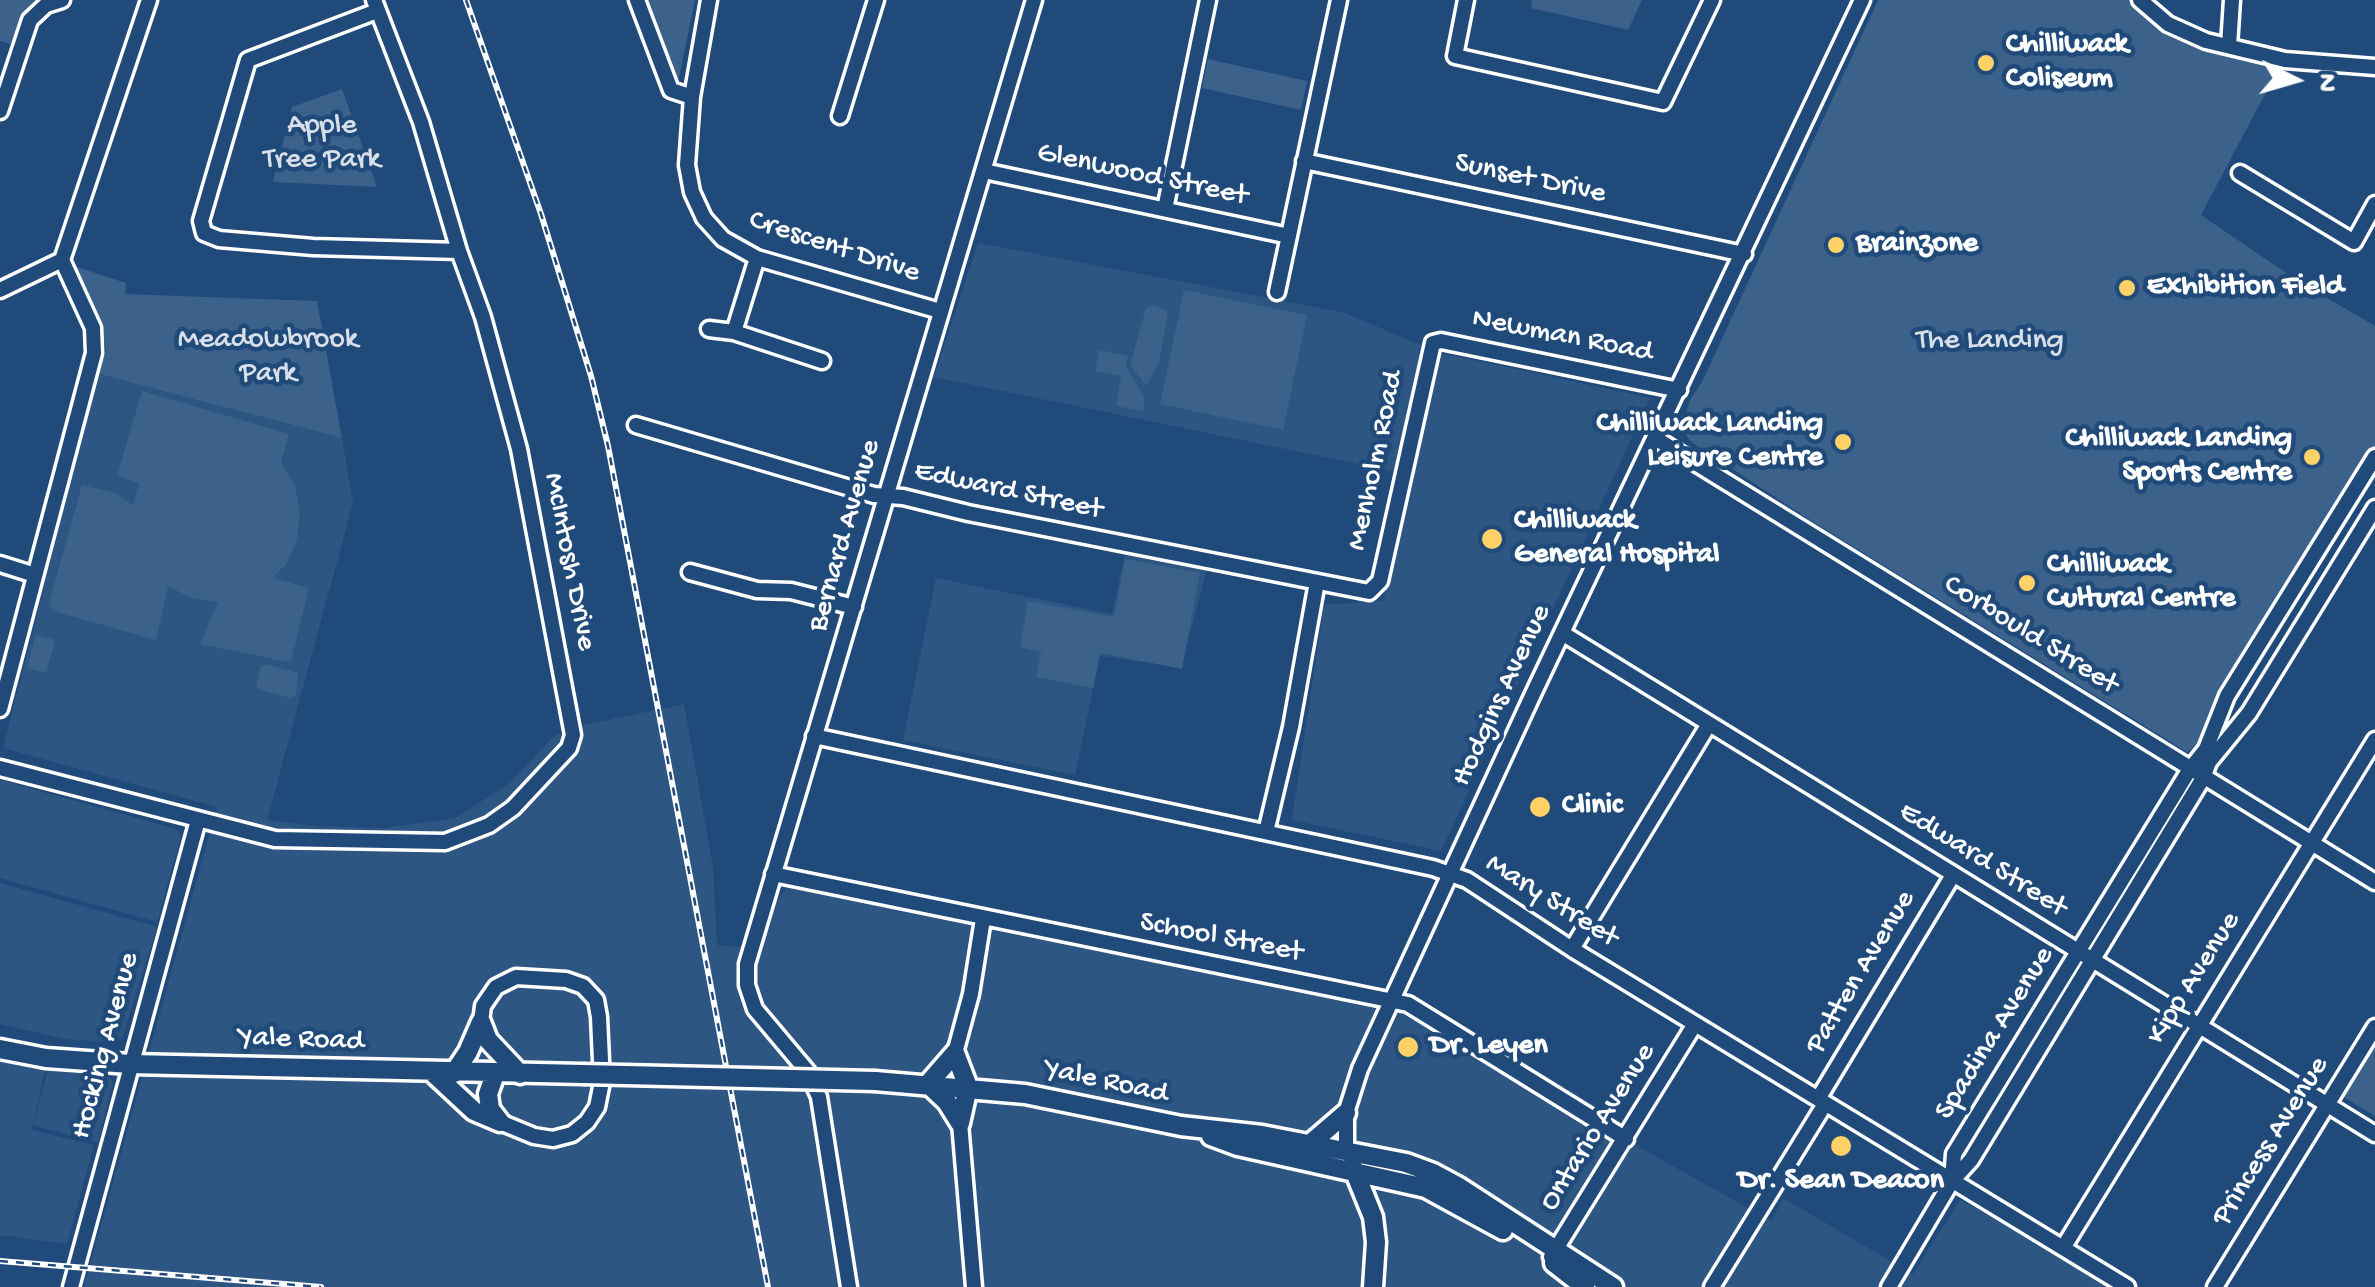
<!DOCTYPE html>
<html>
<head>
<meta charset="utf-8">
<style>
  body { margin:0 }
  #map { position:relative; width:2375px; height:1287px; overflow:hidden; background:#1f4a7a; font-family:"Gochi Hand",sans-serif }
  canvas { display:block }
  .north { position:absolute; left:2245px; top:30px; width:100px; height:100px; -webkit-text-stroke:8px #1f4a7a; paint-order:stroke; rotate:95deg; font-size:28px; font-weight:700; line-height:40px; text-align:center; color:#fff }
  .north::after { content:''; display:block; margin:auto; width:35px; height:45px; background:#fff; clip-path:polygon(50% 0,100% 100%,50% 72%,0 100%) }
</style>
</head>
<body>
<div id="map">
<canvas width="2375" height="1287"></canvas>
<div class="north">N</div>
</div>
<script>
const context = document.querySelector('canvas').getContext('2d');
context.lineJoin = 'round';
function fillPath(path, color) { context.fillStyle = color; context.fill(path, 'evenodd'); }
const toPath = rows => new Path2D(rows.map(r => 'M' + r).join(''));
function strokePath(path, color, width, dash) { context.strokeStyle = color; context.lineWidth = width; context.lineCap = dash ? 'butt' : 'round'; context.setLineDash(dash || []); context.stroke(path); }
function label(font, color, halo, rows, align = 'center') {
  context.font = font + ' "Gochi Hand",sans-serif'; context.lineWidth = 9; context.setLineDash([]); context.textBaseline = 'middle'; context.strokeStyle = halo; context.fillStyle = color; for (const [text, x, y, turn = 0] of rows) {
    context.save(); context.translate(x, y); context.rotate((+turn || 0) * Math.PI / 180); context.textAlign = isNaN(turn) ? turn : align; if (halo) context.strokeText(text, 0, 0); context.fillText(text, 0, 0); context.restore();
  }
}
const built = toPath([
  [978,243,1342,312,1421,345,1398,472,934,377],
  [1436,352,1650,398,1441,851,1292,820,1324,605,1383,601,1413,475],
  [98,374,342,438,353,503,267,820,313,826,385,828,455,818,510,783,554,736,580,726,684,704,713,867,717,945,741,947,787,888,1285,986,1436,1008,1623,1123,1639,1147,1771,1221,1783,1198,1913,1274,1960,1200,2124,1287,84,1287,217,807,3,748],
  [1126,549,1208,566,1181,667,1100,656,1075,775,903,740,936,578,1112,614],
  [0,780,176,829,181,836,157,922,0,878],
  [0,883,157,927,122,1039,112,1042,64,1039,0,1024],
  [0,1060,45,1070,33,1124,49,1066,105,1072,113,1082,98,1143,32,1125,32,1130,94,1145,67,1244,0,1235]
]);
const green = toPath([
  [0,0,38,0,25,13,14,45,0,41],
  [643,0,695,0,676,92],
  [1532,0,1642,0,1628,30,1531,8],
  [1878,0,2135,0,2151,14,2281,64,2201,215,2298,281,2375,326,2375,452,2202,742,2187,752,1813,522,1690,441,1685,433,1683,422,1691,398,1702,382],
  [1208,59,1307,81,1301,110,1202,88],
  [342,89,377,187,273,182,292,107],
  [71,265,126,283,125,294,317,301,342,438,98,374,106,350,102,332],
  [1184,290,1307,315,1283,430,1160,404],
  [1155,305,1168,312,1159,363,1146,386,1130,365,1146,308],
  [1099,350,1128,356,1126,367,1145,398,1143,411,1116,406,1121,376,1095,371],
  [142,391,289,434,281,463,294,483,300,511,297,540,286,564,273,578,309,588,292,658,288,662,200,644,218,602,191,598,168,586,156,640,53,611,49,603,82,485,116,493,133,506,139,483,117,476],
  [1125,559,1200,573,1182,669,1100,653,1093,688,1036,677,1041,652,1020,647,1028,601,1114,617],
  [36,635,55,640,46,673,27,668],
  [266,664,298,673,296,695,291,698,258,689,256,685,261,666],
  [2375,1043,2375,1116,2342,1096]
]);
const minor = toPath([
  [637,0,671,90,692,97],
  [709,0,692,97,687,165,692,192,704,218,723,239,757,258,940,311],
  [1466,0,1455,56,1663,102,1712,0],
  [2140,0,2168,24,2206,41,2285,60,2375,67],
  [377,11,248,60,201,221,204,233,219,239,313,247,459,251],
  [2229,46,2232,0],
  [0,111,30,20,46,5,62,0],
  [840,116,876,0],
  [1304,161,1744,254],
  [984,171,1289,236],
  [2240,173,2354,242,2375,204],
  [1165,209,1208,0],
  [0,290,62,260],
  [1277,292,1339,0],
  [709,329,734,332,822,361],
  [734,332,757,258],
  [636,425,874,495,903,497,968,513,1369,592,1380,581,1433,343,1441,341,1679,390],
  [1655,438,2375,882],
  [0,564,35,575],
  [690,572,757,590,791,591,854,607],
  [1562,633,2375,1134],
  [0,709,94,353,93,328,62,260,149,0],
  [814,736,1433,868,1467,880,1572,949,2127,1287],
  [0,768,275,839,445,842,489,825,513,808,569,748,573,735,519,449,483,317,459,251,421,122,374,0],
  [1266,832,1291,727,1317,582],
  [773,874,1408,1004,1626,1139],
  [1572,949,1709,724],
  [481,1022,483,1006,496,987,516,977,566,980,583,986,596,1000,599,1017,602,1082,597,1107,587,1122,572,1134,553,1139,534,1136,500,1122],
  [955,1053,971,994,983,919],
  [1818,1099,1953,875],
  [960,1123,974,1287],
  [1346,1151,1346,1113,1360,1069,1533,694,1862,0],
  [1952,1180,1954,1154,2190,769,2206,749,2227,696,2375,457],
  [2063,1248,2375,740],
  [1551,1257,1695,1024],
  [71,1287,198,820],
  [849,1287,819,1097,808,1072,755,1009,747,985,747,964,1034,0],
  [1712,1287,1825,1104],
  [1889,1287,1952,1181,1971,1160,2203,778,2209,762,2249,713,2375,508],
  [2215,1287,2375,1027]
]);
const major = toPath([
  [481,1022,488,1040,520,1074],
  [0,1049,46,1058,130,1064,583,1074],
  [955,1053,968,1087,960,1123],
  [432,1072,474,1111,500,1122],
  [454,1073,468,1052,481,1022],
  [495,1074,488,1094,490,1109,500,1122],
  [875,1081,1025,1094,1181,1126,1262,1135,1406,1163,1433,1173,1459,1187,1613,1287],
  [928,1084,947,1102,960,1123],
  [928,1084,955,1053],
  [1211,1136,1238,1146,1426,1188,1503,1230],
  [1311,1143,1346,1113],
  [1352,1165,1373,1217,1376,1242,1373,1287],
  [1554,1263,1585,1287]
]);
const rail = toPath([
  [466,0,541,214,591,376,608,446,768,1287],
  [0,1261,321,1287]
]);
const majorBridge = toPath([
  [583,1074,875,1081]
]);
const markers = [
  [1986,63,10,"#ffd166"],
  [1836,245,10,"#ffd166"],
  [2127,288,10,"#ffd166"],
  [1843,442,10,"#ffd166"],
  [2312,457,10,"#ffd166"],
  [1492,539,12,"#ffd166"],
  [2027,583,10,"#ffd166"],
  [1540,807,12,"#ffd166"],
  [1408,1047,12,"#ffd166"],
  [1841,1146,12,"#ffd166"]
];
const poiNames = [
  ["Chilliwack",2006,46],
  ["Coliseum",2006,80],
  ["Brainzone",1856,245],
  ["Exhibition Field",2147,288],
  ["Chilliwack Landing",1823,425,"right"],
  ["Leisure Centre",1823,459,"right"],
  ["Chilliwack Landing",2292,440,"right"],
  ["Sports Centre",2292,474,"right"],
  ["Chilliwack",1514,522],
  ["General Hospital",1514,556],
  ["Chilliwack",2047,566],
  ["Cultural Centre",2047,600],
  ["Clinic",1562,807],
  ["Dr. Leyen",1430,1047],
  ["Dr. Sean Deacon",1841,1182,"center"]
];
const parkNames = [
  ["Apple",322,127],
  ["Tree Park",322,161],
  ["Meadowbrook",268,341],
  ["Park",268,375],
  ["The Landing",1990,342]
];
const streetNames = [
  ["Glenwood Street",1142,176,12],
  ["Sunset Drive",1530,180,12],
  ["Crescent Drive",834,248,18],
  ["Newman Road",1562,337,11],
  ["Menholm Road",1377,461,-78],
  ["Edward Street",1008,492,12],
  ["Bernard Avenue",846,536,-74],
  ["McIntosh Drive",568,562,79],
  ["Corbould Street",2030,636,32],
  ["Hodgins Avenue",1503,696,-65],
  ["Edward Street",1982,861,32],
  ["Mary Street",1551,902,32],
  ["School Street",1221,939,11],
  ["Patten Avenue",1862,973,-59],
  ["Kipp Avenue",2195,979,-58],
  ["Spadina Avenue",1996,1034,-58],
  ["Yale Road",301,1041,2],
  ["Hocking Avenue",107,1046,-75],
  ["Yale Road",1106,1083,12],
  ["Ontario Avenue",1599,1128,-58],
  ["Princess Avenue",2272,1142,-58]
];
fillPath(built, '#2e5683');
fillPath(green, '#3c618b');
strokePath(minor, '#fff', 21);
strokePath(major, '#fff', 25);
strokePath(minor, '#1f4a7a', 14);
strokePath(major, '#1f4a7a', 18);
strokePath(rail, '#fff', 6);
strokePath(rail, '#1f4a7a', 2.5, [8]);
strokePath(majorBridge, '#fff', 25, []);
strokePath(majorBridge, '#1f4a7a', 18);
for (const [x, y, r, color] of markers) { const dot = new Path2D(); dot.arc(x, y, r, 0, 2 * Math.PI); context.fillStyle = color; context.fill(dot); strokePath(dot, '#1f4a7a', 4); }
label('bold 30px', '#fff', '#1f4a7a', poiNames, 'left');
label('30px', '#d8dfe8', '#1f4a7a', parkNames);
label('30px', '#fff', '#1f4a7a', streetNames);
</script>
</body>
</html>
